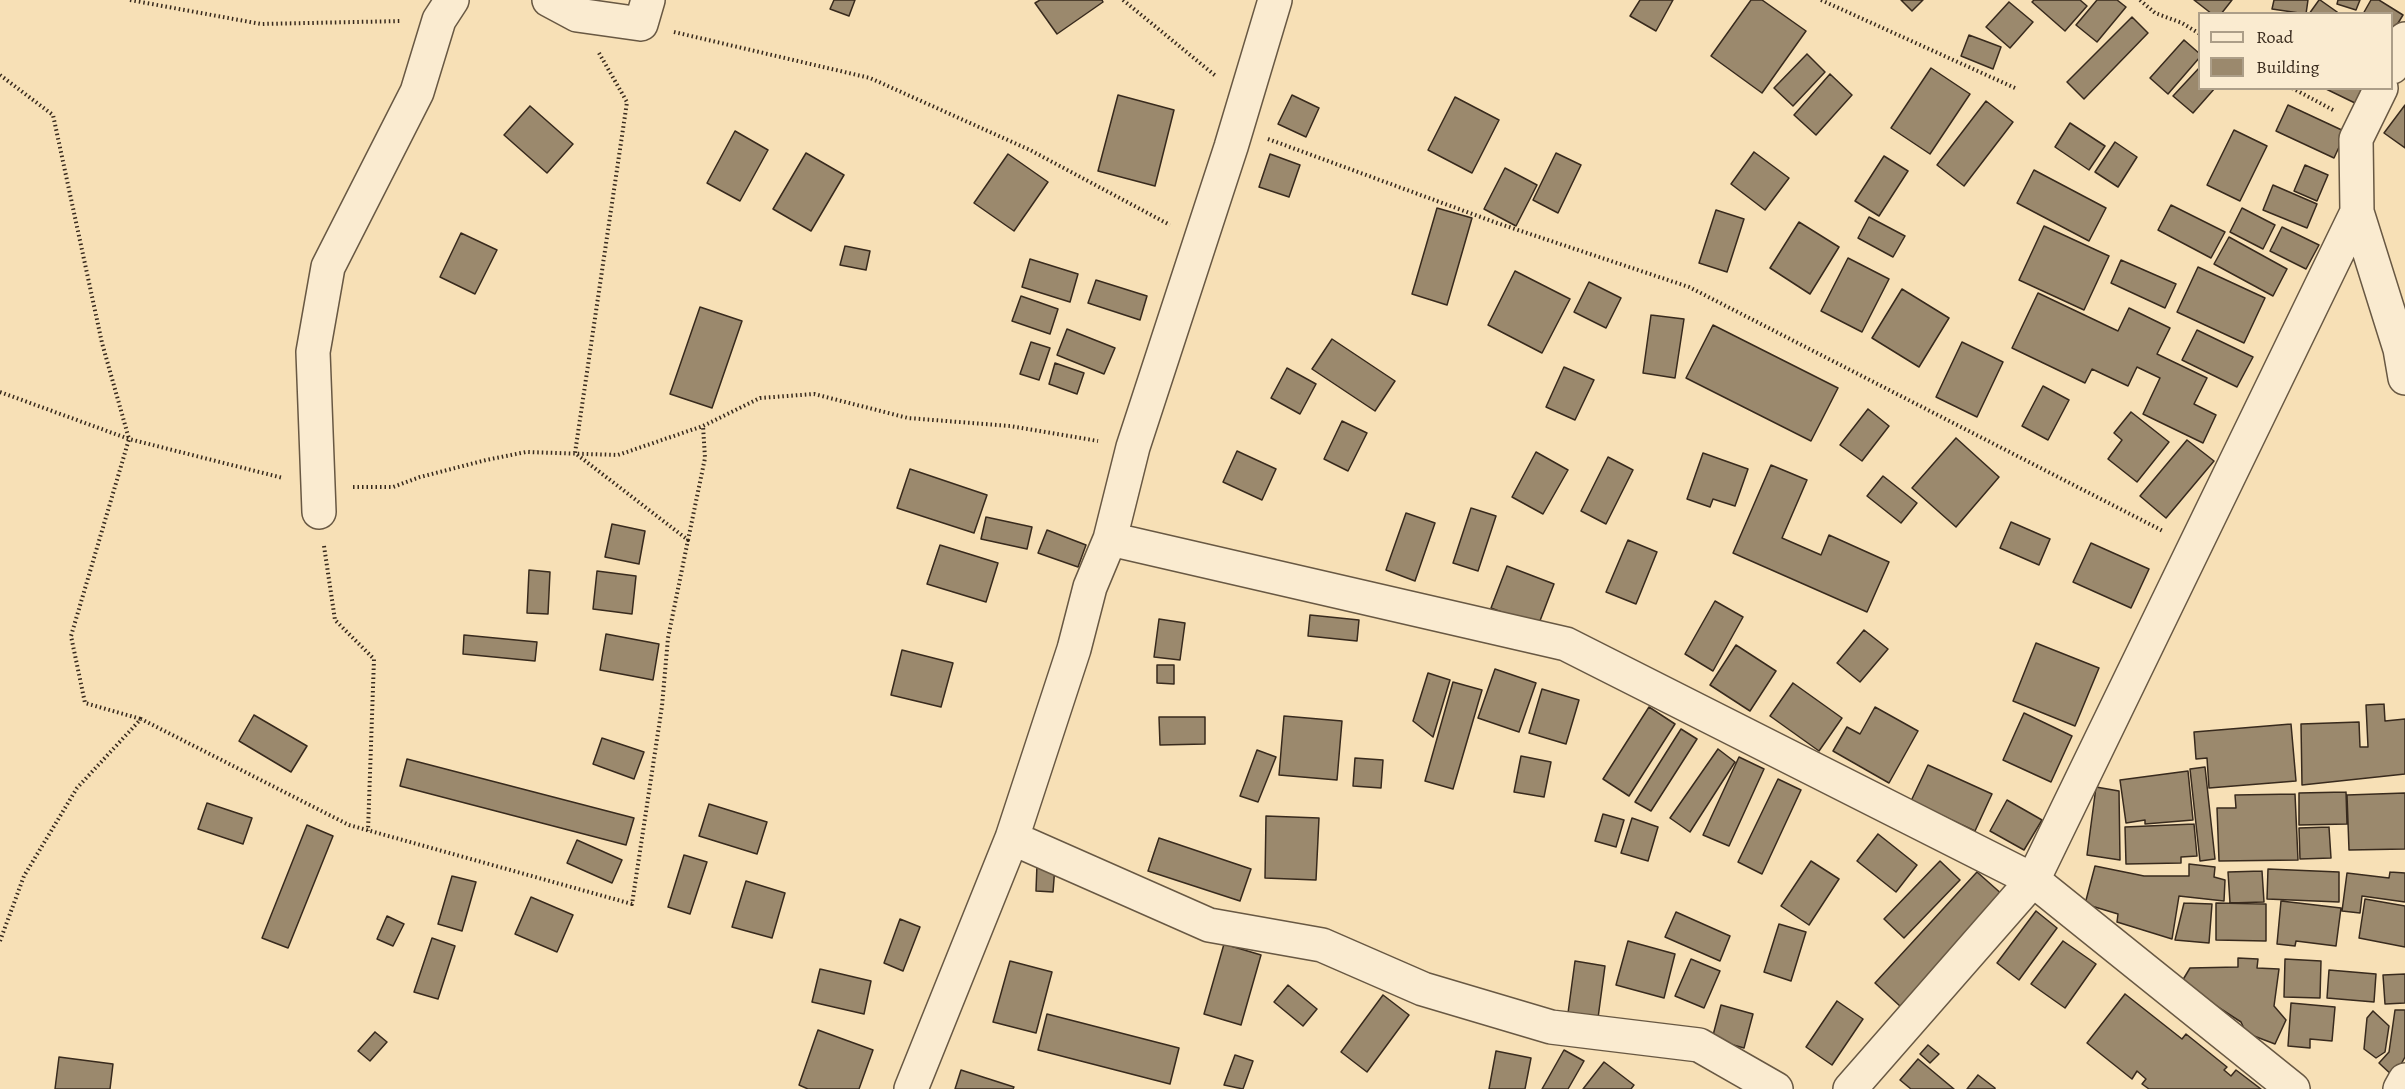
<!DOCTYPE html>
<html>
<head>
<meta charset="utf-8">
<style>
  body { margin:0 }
  #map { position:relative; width:2405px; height:1089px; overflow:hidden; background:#f7e0b6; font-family:Alegreya,serif }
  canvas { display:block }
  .legend { position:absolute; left:2198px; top:12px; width:195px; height:78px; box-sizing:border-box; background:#faebd0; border:2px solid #ac9e88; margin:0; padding:8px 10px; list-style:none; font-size:18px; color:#382a1d }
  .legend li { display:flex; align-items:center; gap:12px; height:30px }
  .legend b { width:30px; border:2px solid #ac9e88 }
</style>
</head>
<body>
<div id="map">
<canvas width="2405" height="1089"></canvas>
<ul class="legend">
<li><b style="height:8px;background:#faebd0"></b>Road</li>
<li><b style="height:16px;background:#9b896d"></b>Building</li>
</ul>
</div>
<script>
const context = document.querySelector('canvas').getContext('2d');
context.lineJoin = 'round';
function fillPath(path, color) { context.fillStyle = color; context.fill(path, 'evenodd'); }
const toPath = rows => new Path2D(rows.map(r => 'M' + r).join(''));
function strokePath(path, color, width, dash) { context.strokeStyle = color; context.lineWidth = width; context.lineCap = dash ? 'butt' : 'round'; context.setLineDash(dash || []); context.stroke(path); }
const building = toPath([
  [834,0,855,0,849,16,830,9,834,0],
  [1040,0,1102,0,1103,2,1057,34,1035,3,1040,0],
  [1640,0,1673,0,1656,31,1630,16,1640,0],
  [1751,0,1762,0,1806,31,1762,93,1711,56,1751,0],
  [1901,0,1923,0,1912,11,1901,0],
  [2034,0,2080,0,2087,6,2065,31,2032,2,2034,0],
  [2097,0,2117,0,2126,7,2097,42,2076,25,2097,0],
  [2194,0,2232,0,2221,14,2212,14,2194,0],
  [2274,0,2308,0,2306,14,2272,9,2274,0],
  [2319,0,2320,0,2340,14,2309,14,2319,0],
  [2338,0,2360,0,2356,10,2337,4,2338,0],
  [2371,0,2379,0,2403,15,2392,33,2392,14,2363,14,2371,0],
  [2009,2,2033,22,2010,48,1986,27,2009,2],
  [2132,17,2148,33,2084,99,2067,82,2132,17],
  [1969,35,2001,47,1993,69,1961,56,1969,35],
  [2184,40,2200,54,2200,57,2168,94,2150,78,2184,40],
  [1807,54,1825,72,1793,106,1774,88,1807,54],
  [2200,67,2200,88,2215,88,2193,113,2173,96,2200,67],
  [1931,68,1970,94,1930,154,1891,128,1931,68],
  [1830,74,1852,95,1816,135,1794,115,1830,74],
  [2324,88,2365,88,2357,104,2324,88],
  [1118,95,1174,110,1155,186,1098,171,1118,95],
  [1292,95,1319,108,1306,137,1278,124,1292,95],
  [1455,97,1499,120,1472,173,1428,150,1455,97],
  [1986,101,2013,122,1964,186,1937,165,1986,101],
  [2288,105,2346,132,2334,158,2276,131,2288,105],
  [2405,105,2405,148,2384,133,2405,105],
  [530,106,573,144,547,173,504,135,530,106],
  [2070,123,2105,146,2089,170,2055,147,2070,123],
  [2234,130,2267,146,2240,201,2207,185,2234,130],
  [735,131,768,150,740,201,707,183,735,131],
  [2115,142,2137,157,2118,187,2095,172,2115,142],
  [1754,152,1789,178,1765,210,1731,184,1754,152],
  [806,153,844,175,811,231,773,209,806,153],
  [1556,153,1581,165,1558,213,1533,200,1556,153],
  [1008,154,1048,182,1014,231,974,203,1008,154],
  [1270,154,1300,165,1289,197,1259,187,1270,154],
  [1884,156,1908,171,1879,216,1855,201,1884,156],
  [2305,165,2328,175,2317,201,2294,191,2305,165],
  [1505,168,1537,185,1516,226,1484,209,1505,168],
  [2034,170,2106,208,2089,241,2017,203,2034,170],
  [2273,185,2317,204,2307,228,2263,210,2273,185],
  [2171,205,2225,232,2211,258,2158,230,2171,205],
  [1437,208,1472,218,1447,305,1412,294,1437,208],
  [2242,208,2275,225,2263,249,2230,232,2242,208],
  [1716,210,1744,219,1727,272,1699,263,1716,210],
  [1869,217,1905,236,1893,257,1858,238,1869,217],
  [1799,222,1839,247,1810,294,1770,268,1799,222],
  [2044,226,2109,256,2084,310,2019,280,2044,226],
  [2282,227,2319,245,2306,269,2270,251,2282,227],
  [461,233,497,250,475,294,440,277,461,233],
  [2229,237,2287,269,2273,296,2214,264,2229,237],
  [845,246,870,251,866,270,840,265,845,246],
  [1848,258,1889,279,1862,332,1821,311,1848,258],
  [1030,259,1078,274,1070,302,1022,287,1030,259],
  [2121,260,2176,284,2165,308,2111,283,2121,260],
  [2198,267,2265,298,2244,343,2177,312,2198,267],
  [1515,271,1570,299,1542,353,1488,325,1515,271],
  [1096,280,1147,296,1140,320,1088,303,1096,280],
  [1589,282,1621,298,1606,328,1574,312,1589,282],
  [1902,289,1949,318,1919,367,1872,338,1902,289],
  [2038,293,2118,331,2129,308,2170,328,2157,354,2207,378,2194,404,2216,415,2203,443,2143,414,2160,378,2137,367,2128,386,2092,369,2085,383,2012,348,2038,293],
  [1021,296,1058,309,1050,334,1012,321,1021,296],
  [700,307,742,321,712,408,670,394,700,307],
  [1651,315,1684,319,1675,378,1643,373,1651,315],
  [1713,325,1838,388,1811,441,1686,378,1713,325],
  [1067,329,1115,348,1104,374,1057,355,1067,329],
  [2197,330,2253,357,2237,387,2182,360,2197,330],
  [1332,339,1395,381,1375,411,1312,369,1332,339],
  [1031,342,1050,348,1039,380,1020,374,1031,342],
  [1962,342,2003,362,1977,417,1936,397,1962,342],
  [1055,363,1084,373,1077,394,1049,384,1055,363],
  [1564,367,1594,380,1575,420,1546,407,1564,367],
  [1287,368,1316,384,1300,414,1271,398,1287,368],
  [2043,386,2069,400,2048,440,2022,426,2043,386],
  [1868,409,1889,426,1862,461,1840,445,1868,409],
  [2131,412,2169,442,2137,482,2108,459,2122,440,2114,433,2131,412],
  [1342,421,1367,433,1348,471,1324,459,1342,421],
  [1956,438,1999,477,1956,527,1912,488,1956,438],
  [2187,440,2214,461,2166,518,2140,496,2187,440],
  [1237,451,1276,469,1262,500,1223,482,1237,451],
  [1536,452,1568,470,1543,514,1512,497,1536,452],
  [1703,453,1748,469,1735,506,1713,499,1710,507,1687,499,1703,453],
  [1608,457,1633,470,1606,524,1581,511,1608,457],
  [1771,465,1807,480,1782,538,1821,555,1829,535,1889,562,1867,612,1733,553,1771,465],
  [910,469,987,495,974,533,897,508,910,469],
  [1883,476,1917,503,1901,523,1867,496,1883,476],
  [1471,508,1496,516,1478,571,1453,563,1471,508],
  [1406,513,1435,523,1415,581,1386,570,1406,513],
  [986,517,1032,527,1027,549,981,539,986,517],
  [2011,522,2050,539,2039,565,2000,548,2011,522],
  [612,524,645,531,639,564,605,557,612,524],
  [1047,530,1086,545,1078,567,1038,553,1047,530],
  [1628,540,1657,552,1636,604,1606,592,1628,540],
  [2091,543,2149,569,2131,608,2073,582,2091,543],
  [940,545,998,563,986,602,927,584,940,545],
  [1507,566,1554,584,1538,626,1491,608,1507,566],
  [529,570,550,572,548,614,527,613,529,570],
  [597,571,636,576,632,614,593,609,597,571],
  [1715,601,1743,617,1713,671,1685,654,1715,601],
  [1310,615,1359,620,1357,641,1308,636,1310,615],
  [1159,619,1185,623,1180,660,1154,657,1159,619],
  [1864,630,1888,649,1860,682,1837,663,1864,630],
  [606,634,659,644,653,680,600,670,606,634],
  [464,635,537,642,535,661,463,654,464,635],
  [2036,643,2099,668,2075,726,2013,701,2036,643],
  [1736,645,1776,671,1750,711,1710,685,1736,645],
  [902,650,953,663,941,707,891,695,902,650],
  [1157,665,1174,665,1174,684,1157,683,1157,665],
  [1495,669,1536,683,1519,732,1478,718,1495,669],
  [1428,673,1450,680,1433,737,1413,721,1428,673],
  [1453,682,1482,690,1453,789,1425,781,1453,682],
  [1793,683,1842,718,1819,751,1770,716,1793,683],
  [1542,689,1579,700,1566,744,1529,733,1542,689],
  [2384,704,2385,721,2405,719,2405,774,2302,785,2301,724,2359,722,2360,747,2368,747,2366,705,2384,704],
  [1649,707,1675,724,1629,796,1603,779,1649,707],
  [1875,707,1918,731,1889,783,1833,751,1847,727,1860,734,1875,707],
  [2024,713,2072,736,2051,782,2003,760,2024,713],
  [254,715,307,746,291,772,239,741,254,715],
  [1284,716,1342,721,1337,780,1279,775,1284,716],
  [1159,717,1205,717,1205,744,1160,745,1159,717],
  [2291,724,2296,781,2209,788,2207,758,2196,759,2194,732,2291,724],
  [1681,729,1697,739,1651,811,1635,802,1681,729],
  [602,738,644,752,634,779,593,764,602,738],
  [1718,749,1735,762,1690,832,1670,818,1718,749],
  [1257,750,1276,757,1258,802,1240,796,1257,750],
  [1521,756,1551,762,1544,797,1514,792,1521,756],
  [1739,757,1764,769,1729,846,1703,835,1739,757],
  [1355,758,1383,760,1381,788,1353,786,1355,758],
  [407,759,634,818,626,845,400,786,407,759],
  [1928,765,1992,794,1975,831,1911,801,1928,765],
  [2205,767,2215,859,2200,861,2190,769,2205,767],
  [2188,771,2193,820,2145,824,2145,820,2126,823,2120,780,2188,771],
  [1778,779,1801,790,1762,874,1738,862,1778,779],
  [2096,787,2119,791,2120,860,2087,855,2096,787],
  [2346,792,2347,824,2299,825,2299,793,2346,792],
  [2405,793,2405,849,2349,850,2347,795,2405,793],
  [2295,794,2298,860,2219,861,2217,808,2236,808,2235,795,2295,794],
  [2007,800,2042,820,2024,850,1990,831,2007,800],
  [207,803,252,818,243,844,198,829,207,803],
  [709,804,767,822,757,854,699,836,709,804],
  [1603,814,1624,820,1616,847,1595,841,1603,814],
  [1266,816,1319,818,1316,880,1265,878,1266,816],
  [1632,818,1658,827,1648,861,1621,853,1632,818],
  [2194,824,2197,856,2181,857,2181,863,2126,864,2125,827,2194,824],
  [307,825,333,836,288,948,262,938,307,825],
  [2329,827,2331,858,2300,859,2299,828,2329,827],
  [1878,834,1917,865,1896,892,1857,861,1878,834],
  [1159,838,1251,869,1240,901,1148,871,1159,838],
  [577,840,622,860,612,883,567,863,577,840],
  [684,855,707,862,690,914,668,907,684,855],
  [1811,861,1839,879,1809,925,1781,906,1811,861],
  [1940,861,1960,880,1904,938,1884,919,1940,861],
  [1037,864,1055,866,1053,892,1036,891,1037,864],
  [2189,864,2215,867,2214,877,2225,880,2224,901,2179,896,2172,939,2117,922,2118,914,2085,904,2095,866,2144,876,2189,876,2189,864],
  [2268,869,2339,872,2339,902,2267,899,2268,869],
  [2262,871,2264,902,2230,903,2228,872,2262,871],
  [1977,872,2004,896,1901,1007,1875,983,1977,872],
  [2390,872,2405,873,2405,902,2362,896,2360,913,2342,911,2347,873,2389,878,2390,872],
  [452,876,476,882,462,931,438,924,452,876],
  [746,881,785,893,772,938,732,927,746,881],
  [531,897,573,915,557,952,515,934,531,897],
  [2365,899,2405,906,2405,947,2359,938,2365,899],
  [2281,901,2341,908,2336,946,2296,941,2295,946,2277,944,2281,901],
  [2184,903,2212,904,2209,943,2175,940,2184,903],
  [2216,903,2266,904,2266,941,2216,940,2216,903],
  [2036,911,2057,928,2019,980,1997,963,2036,911],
  [1676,912,1730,936,1720,961,1665,937,1676,912],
  [387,916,404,924,393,946,377,939,387,916],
  [900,919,920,927,903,971,884,963,900,919],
  [1779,924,1806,932,1791,981,1764,972,1779,924],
  [432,938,455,946,438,999,414,992,432,938],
  [1628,941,1675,954,1664,998,1616,985,1628,941],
  [2063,941,2096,964,2065,1008,2031,984,2063,941],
  [1224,944,1261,955,1241,1025,1204,1014,1224,944],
  [2238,958,2258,959,2257,968,2279,969,2274,1006,2286,1020,2275,1044,2246,1033,2241,1022,2181,983,2190,968,2238,967,2238,958],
  [1691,959,1720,971,1704,1008,1675,996,1691,959],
  [2285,959,2321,961,2320,998,2284,997,2285,959],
  [1010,961,1052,972,1036,1033,993,1022,1010,961],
  [1575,961,1605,966,1598,1018,1568,1013,1575,961],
  [820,969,871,981,864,1014,812,1002,820,969],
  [2329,970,2376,974,2374,1002,2327,998,2329,970],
  [2405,974,2405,1003,2385,1004,2383,975,2405,974],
  [1288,985,1317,1009,1303,1026,1274,1002,1288,985],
  [2125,994,2182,1039,2186,1034,2227,1067,2224,1070,2231,1076,2236,1070,2261,1089,2149,1089,2142,1084,2146,1079,2137,1071,2132,1079,2087,1043,2125,994],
  [1383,995,1409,1015,1367,1072,1341,1052,1383,995],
  [1837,1001,1863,1019,1832,1065,1806,1047,1837,1001],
  [2291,1003,2335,1007,2332,1041,2310,1039,2310,1048,2288,1046,2291,1003],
  [1721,1005,1753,1014,1744,1048,1712,1039,1721,1005],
  [2395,1010,2405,1010,2405,1057,2394,1077,2379,1063,2389,1052,2395,1010],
  [2373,1011,2389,1026,2385,1052,2376,1058,2364,1049,2367,1018,2373,1011],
  [1047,1014,1179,1048,1170,1084,1038,1050,1047,1014],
  [818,1030,873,1050,859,1089,808,1089,799,1085,818,1030],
  [375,1032,387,1042,370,1061,358,1051,375,1032],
  [1928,1045,1939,1054,1930,1063,1920,1054,1928,1045],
  [1564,1050,1584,1061,1568,1089,1542,1089,1564,1050],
  [1496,1051,1531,1058,1525,1089,1489,1089,1496,1051],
  [1235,1055,1253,1061,1243,1089,1224,1085,1235,1055],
  [59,1057,113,1064,110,1089,55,1089,59,1057],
  [1918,1059,1954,1089,1911,1089,1900,1080,1918,1059],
  [1604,1062,1634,1085,1631,1089,1583,1089,1604,1062],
  [961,1070,1014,1087,1013,1089,955,1089,961,1070],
  [1978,1075,1995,1088,1995,1089,1967,1089,1978,1075]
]);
const path = toPath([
  [130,0,261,24,402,21],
  [1123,0,1217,77],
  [1821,0,2015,88],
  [2140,0,2155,13,2182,23,2200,34],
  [674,32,870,78,1030,150,1170,225],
  [599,53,627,102,575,453,688,540,705,458,703,426],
  [0,75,53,115,102,343,129,439,71,636,85,703,141,719],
  [2292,88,2333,110],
  [1268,139,1497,223,1689,287,2163,531],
  [0,392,129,439,283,478],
  [353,487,393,487,420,477,486,460,526,452,618,455,703,426,760,398,814,394,908,418,1010,426,1098,441],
  [324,546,335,620,374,659,368,831],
  [0,941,24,876,77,788,141,719,349,825,632,904,662,706,668,638,688,540]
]);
const minor = toPath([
  [549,0,577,15,641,24,648,0],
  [2392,67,2405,39],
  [2357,212,2400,349,2405,378],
  [319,512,313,352,328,267,417,92,439,20,452,0],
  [1110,539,1566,644,2033,880,2293,1089],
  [1012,838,1209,925,1322,945,1423,989,1551,1027,1699,1045,1776,1089],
  [911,1089,1012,838,1074,649,1090,587,1110,539,1133,447,1231,147,1275,0],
  [1850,1089,2033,880,2357,212,2356,139,2381,88],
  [2400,1089,2405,1080]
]);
fillPath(building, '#9b896d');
strokePath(building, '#382a1d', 1.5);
strokePath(minor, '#685843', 36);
strokePath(path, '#382a1d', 4, [1.5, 3]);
strokePath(minor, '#faebd0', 33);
</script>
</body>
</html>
